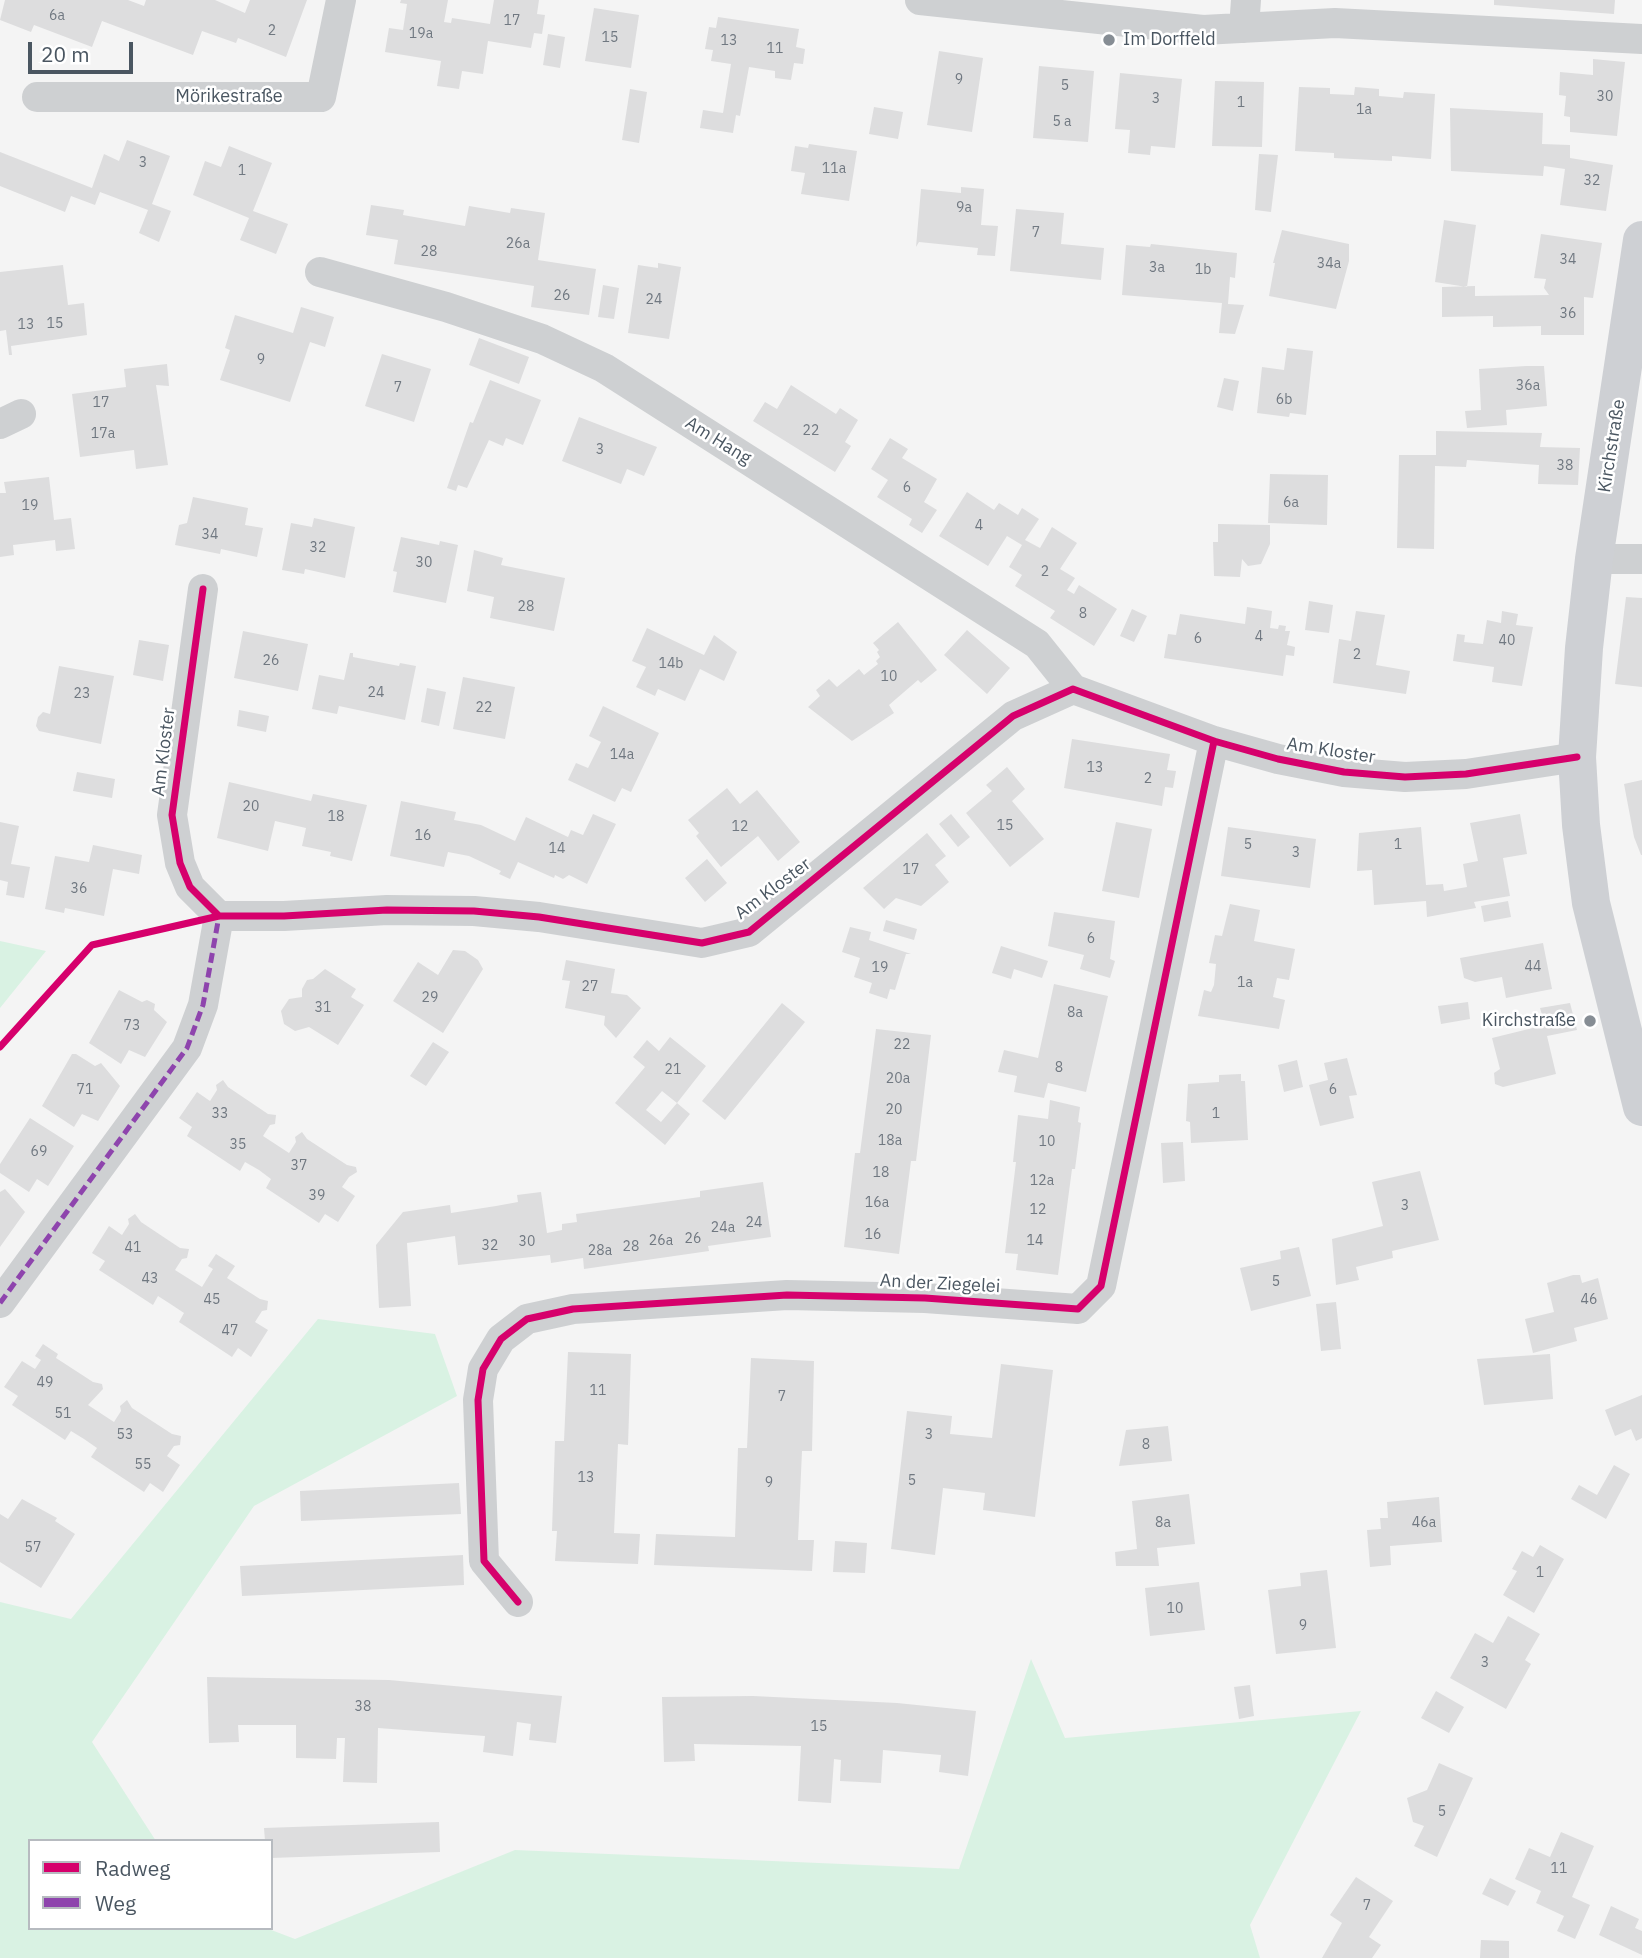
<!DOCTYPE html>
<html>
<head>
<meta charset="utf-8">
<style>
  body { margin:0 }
  #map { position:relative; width:1642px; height:1958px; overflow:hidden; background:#f4f4f4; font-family:"IBM Plex Sans",sans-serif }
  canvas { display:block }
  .legend { position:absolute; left:28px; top:1839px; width:245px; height:91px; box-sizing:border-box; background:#fff; border:2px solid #b7bbc0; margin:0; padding:9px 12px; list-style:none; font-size:21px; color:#4a5661 }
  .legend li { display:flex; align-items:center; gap:14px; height:35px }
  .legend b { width:35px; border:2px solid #b7bbc0 }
  .scale { position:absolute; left:28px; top:42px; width:105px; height:32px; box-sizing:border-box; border:4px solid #4a5661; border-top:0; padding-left:9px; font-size:21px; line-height:24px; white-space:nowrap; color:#4a5661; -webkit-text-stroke:5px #fff; paint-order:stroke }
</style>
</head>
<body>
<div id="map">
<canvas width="1642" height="1958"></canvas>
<ul class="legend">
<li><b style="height:9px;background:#d6006c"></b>Radweg</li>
<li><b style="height:9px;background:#8e44ad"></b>Weg</li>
</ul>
<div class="scale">20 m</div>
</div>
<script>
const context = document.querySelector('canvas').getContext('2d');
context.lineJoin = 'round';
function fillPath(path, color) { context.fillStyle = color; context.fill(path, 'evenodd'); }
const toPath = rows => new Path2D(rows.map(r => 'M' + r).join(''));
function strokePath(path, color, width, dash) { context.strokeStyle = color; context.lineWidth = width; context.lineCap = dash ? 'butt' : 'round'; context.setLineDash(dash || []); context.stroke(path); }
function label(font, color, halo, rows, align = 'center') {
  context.font = font + ' "IBM Plex Sans",sans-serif'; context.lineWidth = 5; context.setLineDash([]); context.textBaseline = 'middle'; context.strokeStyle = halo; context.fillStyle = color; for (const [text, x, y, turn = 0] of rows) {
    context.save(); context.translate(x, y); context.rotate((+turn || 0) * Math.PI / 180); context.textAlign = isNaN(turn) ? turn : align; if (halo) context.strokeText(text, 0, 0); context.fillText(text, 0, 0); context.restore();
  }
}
const green = toPath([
  [0,941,46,951,0,1008],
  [318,1319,435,1334,457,1396,254,1506,92,1742,156,1841,30,1841,30,1928,266,1928,295,1939,515,1850,959,1869,1031,1659,1065,1738,1361,1711,1250,1925,1260,1958,0,1958,0,1602,71,1619]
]);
const building = toPath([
  [5,0,128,0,144,6,146,0,215,0,245,13,250,0,307,0,286,57,238,38,236,43,202,31,193,55,102,21,92,47,34,25,31,32,0,20],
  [401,0,448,0,444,22,451,23,452,18,490,24,494,0,539,0,537,14,545,15,542,34,534,33,531,48,488,41,483,74,462,71,459,89,437,86,441,61,385,52,389,28,403,30,407,4,400,3],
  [1494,0,1615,0,1614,14,1494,5],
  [594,8,639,15,631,68,585,61],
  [718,17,799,29,796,47,805,49,803,64,794,63,791,80,775,78,775,71,749,67,740,116,736,115,733,133,700,128,703,110,723,113,731,64,711,61,713,50,705,49,709,27,716,28],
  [548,34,565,37,560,68,543,65],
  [939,51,983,58,972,132,927,125],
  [1593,59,1625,62,1617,136,1570,132,1570,117,1564,116,1566,96,1559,95,1560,72,1593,75],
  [1039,66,1094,71,1088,142,1033,138],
  [1120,73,1182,79,1175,148,1151,146,1150,155,1128,153,1130,130,1115,129],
  [1215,81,1264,82,1262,147,1212,146],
  [1299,87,1330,88,1330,94,1354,95,1355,87,1379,89,1379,96,1403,98,1404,92,1435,94,1431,159,1392,156,1392,161,1334,158,1334,153,1295,151],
  [630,89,647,92,639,143,622,140],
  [874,107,903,112,898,139,869,134],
  [1450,108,1543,113,1542,144,1570,145,1570,158,1613,165,1606,211,1560,205,1565,169,1544,166,1543,176,1451,171],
  [127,140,170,156,152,204,171,211,159,242,139,233,148,210,100,192,95,205,71,196,65,212,0,186,0,152,92,188,104,154,119,161],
  [809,144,857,151,849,201,801,194,805,173,791,171,795,146,808,148],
  [229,146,272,163,253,211,288,224,276,254,240,240,249,218,193,195,205,161,221,167],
  [1259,154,1278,155,1271,212,1255,210],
  [961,187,984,189,981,225,998,226,995,256,977,255,978,248,919,242,916,247,921,189,961,193],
  [371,205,404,210,403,215,465,226,469,206,510,213,511,208,545,213,538,260,596,269,589,315,531,307,534,286,394,264,398,240,366,235],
  [1016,209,1064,213,1061,244,1104,248,1101,280,1010,271],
  [1444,220,1476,225,1467,287,1435,282],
  [1282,230,1349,244,1349,261,1336,309,1269,296,1275,263,1273,263],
  [1541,234,1602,243,1593,298,1584,297,1584,335,1541,335,1541,326,1493,327,1493,316,1442,317,1442,287,1475,286,1475,296,1549,295,1544,288,1546,279,1534,278],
  [1151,244,1237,253,1235,278,1230,277,1228,304,1244,305,1235,334,1219,333,1222,303,1122,295,1126,245,1150,247],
  [658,263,681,267,669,339,628,333,638,265,658,268],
  [63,265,68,305,84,303,87,335,11,346,12,355,9,355,6,330,0,331,0,272],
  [603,285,619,288,614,319,598,317],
  [301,307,334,317,325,347,310,342,290,402,220,380,230,350,225,348,235,315,293,333],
  [479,338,529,357,519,384,469,365],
  [1287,348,1313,351,1306,415,1290,413,1289,417,1257,413,1262,367,1284,370],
  [382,354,431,369,414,422,365,406],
  [167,364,169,386,156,385,168,465,136,469,134,450,80,457,72,394,126,387,124,369],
  [1526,366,1544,366,1547,406,1506,410,1507,425,1467,428,1465,411,1481,410,1479,369],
  [1224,378,1239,381,1233,411,1217,407],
  [490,380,541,400,523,445,506,438,503,446,489,440,467,488,458,485,456,491,447,488,470,422,473,423],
  [791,385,836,414,840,408,858,420,845,442,851,446,835,472,753,421,765,402,777,409],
  [579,417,657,447,644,476,627,469,621,484,562,461],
  [1436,431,1542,433,1540,447,1580,448,1578,485,1538,484,1539,465,1467,460,1466,467,1435,466,1434,549,1397,548,1399,455,1436,455],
  [890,438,908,449,902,458,937,479,924,502,937,510,922,533,909,525,912,519,877,497,888,480,871,469],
  [1270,474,1328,475,1327,525,1268,523],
  [49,477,54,520,71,518,75,549,56,551,55,540,13,545,14,555,0,557,0,493,6,493,4,482],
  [967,492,994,510,999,503,1018,515,1022,508,1039,519,1025,540,1040,548,1052,527,1077,543,1060,569,1075,578,1067,590,1074,594,1079,585,1117,609,1094,646,1050,618,1055,611,1015,586,1022,575,1009,567,1022,545,1007,536,988,566,939,536],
  [193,497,248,508,245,525,263,528,257,557,221,549,220,554,175,545,179,525,187,523],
  [314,518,355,527,345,578,305,569,304,574,282,570,291,523,312,527],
  [1218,524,1270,525,1270,544,1261,564,1248,566,1242,559,1240,577,1214,576,1213,542,1218,542],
  [401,537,439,545,440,541,458,545,446,603,393,592,397,572,393,571],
  [474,550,503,558,501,565,565,578,554,631,490,618,494,597,467,591],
  [1626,597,1642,598,1642,687,1615,684],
  [1309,601,1333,605,1329,633,1305,630],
  [1247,607,1272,611,1270,628,1278,629,1279,625,1286,626,1285,631,1290,631,1287,645,1295,647,1294,656,1286,655,1283,676,1164,658,1168,634,1176,635,1180,614,1245,624],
  [1132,609,1147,616,1134,642,1120,636],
  [1356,611,1385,615,1376,665,1410,671,1406,694,1333,683,1339,639,1351,641],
  [1502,611,1518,614,1516,625,1533,627,1522,686,1492,682,1494,667,1453,661,1457,634,1465,635,1464,642,1483,644,1487,620,1501,623],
  [898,622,937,670,921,683,918,680,889,705,894,713,852,741,808,707,820,696,816,690,829,679,837,687,859,669,864,675,878,664,876,661,880,657,877,652,879,650,873,643],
  [647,628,704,655,714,635,737,652,724,681,700,669,685,701,658,689,655,696,636,687,646,667,632,661],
  [967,630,1010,668,987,694,944,655],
  [243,631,308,644,298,691,234,678],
  [139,640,169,645,163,681,133,675],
  [350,653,353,653,353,657,399,666,400,663,416,666,405,720,339,706,337,714,312,709,319,675,344,680],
  [59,666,114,676,101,744,39,731,36,726,38,717,43,712,50,714],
  [463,677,515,687,505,739,453,729],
  [427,688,446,692,439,726,421,722],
  [603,706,659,733,631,792,622,788,615,802,568,780,576,763,588,768,601,742,589,736],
  [239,710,269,716,266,732,237,726],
  [1072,739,1170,754,1167,770,1176,771,1173,788,1165,787,1162,806,1064,788],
  [1007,767,1025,789,1012,801,1044,839,1010,867,966,813,992,791,986,785],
  [77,772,115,779,112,798,73,791],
  [1642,780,1642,855,1641,855,1634,837,1624,784],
  [229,782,311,801,313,794,367,805,352,861,330,856,331,852,302,846,306,828,275,821,268,851,217,838],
  [727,788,740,804,757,790,800,842,778,861,758,836,721,867,696,836,699,833,688,820],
  [401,801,456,812,454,820,481,825,515,841,526,817,568,837,571,830,583,835,593,814,616,824,587,884,569,875,563,879,555,875,554,878,518,862,510,879,499,874,501,871,469,856,448,852,444,867,390,856],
  [951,814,970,837,958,847,939,824],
  [1520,814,1527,854,1503,858,1510,896,1474,902,1476,908,1427,917,1426,901,1374,905,1372,870,1357,871,1359,833,1421,827,1426,885,1443,884,1444,891,1467,887,1463,864,1478,861,1470,823],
  [0,822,19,826,11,864,30,867,24,898,6,895,8,882,0,880],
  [1116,822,1152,829,1139,898,1102,891],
  [1228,827,1316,839,1310,888,1221,876],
  [927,833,946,856,935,865,949,882,921,906,896,898,884,909,863,888],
  [93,845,142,855,139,874,113,869,104,916,65,908,64,913,45,909,55,856,89,862],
  [707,859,727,883,705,902,685,878],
  [1508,901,1511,917,1484,922,1481,906],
  [1230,904,1260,910,1254,941,1295,949,1289,980,1277,978,1273,997,1285,1000,1279,1029,1198,1016,1204,990,1211,992,1214,985,1216,964,1209,963,1215,935,1222,936],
  [1054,912,1115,921,1110,959,1115,961,1110,978,1080,969,1084,955,1048,946],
  [886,920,917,929,914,940,883,931],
  [850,927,871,932,869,940,911,954,906,954,895,990,890,989,887,999,869,993,872,983,854,977,860,958,842,952],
  [1543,943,1552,989,1506,998,1502,977,1475,982,1464,978,1460,958],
  [1001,946,1048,961,1042,978,1014,969,1011,979,992,973],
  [453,950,465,951,478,960,483,969,443,1033,393,1001,418,962,438,975],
  [566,960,615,969,611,993,627,995,641,1008,616,1038,604,1025,605,1016,565,1008,570,981,562,980],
  [325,969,356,989,351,997,364,1005,338,1045,309,1027,295,1031,284,1024,281,1011,289,999,302,997,302,989,307,980,313,979],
  [1054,984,1108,996,1086,1092,1048,1083,1044,1098,1014,1092,1017,1076,998,1072,1004,1050,1038,1058],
  [119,990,142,1002,147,1000,155,1004,154,1010,167,1022,145,1057,129,1050,121,1064,89,1043],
  [1468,1002,1470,1019,1441,1024,1438,1006],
  [782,1003,805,1022,725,1120,702,1101],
  [1570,1003,1577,1030,1547,1036,1556,1074,1503,1087,1495,1084,1494,1073,1500,1069,1492,1038,1545,1025,1540,1008],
  [876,1029,931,1035,916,1161,911,1161,899,1254,844,1247,855,1153,860,1153],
  [670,1037,706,1066,677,1103,662,1091,646,1110,661,1122,677,1103,690,1114,665,1145,615,1103,645,1067,633,1057,647,1040,659,1051],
  [433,1042,449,1052,426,1086,410,1076],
  [72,1054,76,1054,95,1066,101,1063,120,1086,98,1121,82,1114,74,1127,42,1106],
  [1347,1058,1357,1095,1349,1096,1354,1118,1320,1126,1309,1085,1328,1080,1324,1063],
  [1297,1060,1303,1087,1284,1092,1278,1065],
  [1241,1074,1241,1081,1245,1081,1248,1140,1191,1143,1190,1122,1186,1121,1188,1084,1219,1082,1219,1075],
  [223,1080,228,1087,268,1114,276,1115,275,1124,270,1125,263,1136,289,1153,296,1142,295,1137,302,1132,307,1139,347,1165,356,1167,357,1172,349,1177,342,1187,355,1196,338,1222,325,1214,319,1223,266,1188,271,1179,259,1170,245,1162,240,1171,187,1136,192,1127,179,1118,197,1092,210,1101,217,1090,216,1085],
  [1050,1100,1080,1107,1078,1122,1081,1123,1075,1169,1072,1169,1058,1275,1016,1270,1018,1254,1005,1253,1016,1162,1013,1162,1018,1115,1048,1119],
  [30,1118,74,1146,48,1186,37,1179,29,1192,0,1173,0,1164],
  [1183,1142,1185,1181,1163,1183,1161,1143],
  [1420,1171,1439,1240,1392,1251,1393,1258,1356,1267,1359,1280,1336,1285,1332,1239,1383,1226,1372,1182],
  [763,1182,771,1237,708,1246,709,1251,584,1269,583,1258,551,1263,550,1255,458,1265,455,1236,407,1243,411,1306,379,1308,376,1245,403,1212,450,1205,451,1213,496,1206,518,1202,517,1195,541,1192,547,1233,562,1230,562,1224,577,1222,576,1214,700,1197,700,1191],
  [5,1189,25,1212,0,1247,0,1192],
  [135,1214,141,1222,180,1248,189,1249,187,1258,182,1259,175,1270,202,1287,213,1269,208,1266,216,1254,235,1266,227,1278,260,1299,268,1301,267,1310,262,1311,255,1322,268,1330,251,1357,238,1348,232,1357,179,1322,184,1313,172,1305,158,1296,153,1305,99,1270,105,1261,92,1253,109,1226,122,1235,129,1224,128,1219],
  [1299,1247,1311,1296,1251,1311,1240,1268,1281,1259,1280,1251],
  [1573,1275,1580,1275,1582,1283,1598,1278,1608,1319,1574,1328,1577,1341,1533,1353,1525,1319,1554,1312,1547,1283],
  [1336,1302,1341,1349,1321,1351,1316,1304],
  [43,1344,58,1354,56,1358,93,1382,102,1384,103,1389,88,1405,114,1422,121,1411,120,1406,127,1400,132,1408,172,1434,181,1436,180,1445,174,1446,167,1456,180,1465,163,1492,150,1483,144,1492,91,1457,97,1448,84,1439,71,1431,65,1440,12,1405,18,1396,4,1387,22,1361,35,1369,41,1360,35,1356],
  [568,1352,631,1354,628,1445,618,1444,614,1533,640,1534,638,1564,555,1561,557,1531,552,1531,555,1441,564,1441],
  [1550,1354,1553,1399,1484,1405,1477,1359],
  [751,1358,814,1361,812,1451,802,1451,798,1540,814,1540,812,1571,654,1565,656,1534,735,1537,738,1448,747,1448],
  [1001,1364,1053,1370,1035,1517,983,1510,985,1493,943,1488,935,1555,891,1549,907,1411,952,1416,950,1434,992,1438],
  [1642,1395,1642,1438,1636,1441,1631,1429,1615,1436,1605,1410],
  [1168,1426,1172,1461,1119,1466,1126,1430],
  [1614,1465,1630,1474,1606,1519,1571,1499,1579,1485,1597,1495],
  [459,1483,461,1514,301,1521,300,1491],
  [1189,1494,1195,1544,1157,1548,1159,1566,1116,1566,1115,1552,1137,1549,1132,1501],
  [1439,1497,1442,1542,1390,1546,1391,1565,1370,1567,1367,1530,1381,1529,1380,1518,1388,1518,1387,1502],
  [22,1499,57,1518,55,1521,75,1534,41,1588,0,1562,0,1514,8,1519],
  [835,1541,867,1543,865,1573,833,1572],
  [1540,1545,1564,1559,1534,1613,1503,1595,1517,1571,1512,1569,1522,1551,1533,1557],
  [463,1555,464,1585,242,1596,240,1566],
  [1327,1570,1336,1648,1276,1654,1268,1590,1301,1586,1300,1573],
  [1199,1582,1205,1630,1150,1636,1145,1588],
  [1508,1616,1540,1634,1525,1660,1531,1664,1506,1709,1450,1678,1475,1633,1493,1643],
  [207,1677,389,1680,562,1696,556,1743,529,1740,531,1724,517,1722,513,1756,483,1752,485,1736,378,1728,377,1783,343,1782,345,1738,337,1738,336,1759,296,1758,296,1725,238,1725,239,1742,209,1743],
  [1250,1685,1254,1716,1239,1719,1234,1687],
  [1436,1691,1464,1707,1449,1733,1421,1718],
  [753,1696,897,1703,976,1711,968,1776,939,1772,941,1755,883,1750,881,1783,840,1781,841,1760,834,1759,831,1803,798,1801,801,1746,694,1744,695,1761,664,1762,662,1697],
  [1439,1763,1473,1778,1437,1857,1414,1846,1424,1826,1413,1822,1407,1798,1427,1790],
  [439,1822,440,1852,271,1858,271,1841,265,1841,264,1828],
  [1561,1832,1594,1846,1572,1897,1590,1905,1575,1939,1557,1931,1564,1916,1536,1903,1541,1891,1515,1879,1529,1848,1550,1857],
  [1356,1877,1393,1901,1369,1937,1381,1945,1372,1958,1322,1958,1342,1923,1330,1915],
  [1490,1878,1516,1891,1508,1906,1482,1894],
  [1611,1906,1639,1919,1635,1928,1642,1931,1642,1955,1599,1935],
  [1481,1940,1509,1941,1509,1958,1480,1958]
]);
const street = toPath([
  [920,0,1203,30,1335,23,1642,39],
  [1244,28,1246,0],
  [37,97,321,97,341,0],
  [320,272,446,307,542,339,604,368,1037,644,1073,689],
  [0,424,21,414],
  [1594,559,1642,559],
  [203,589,172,815,180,863,190,887,219,916,284,916,387,910,474,911,539,917,702,943,749,932,1013,716,1073,689,1214,741,1278,759,1344,772,1405,777,1466,774,1577,757],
  [0,1303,187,1048,203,1005,219,916],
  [518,1602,484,1561,478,1400,483,1369,501,1339,527,1319,573,1309,787,1295,925,1298,1078,1309,1101,1286,1214,741]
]);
const secondary = toPath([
  [1642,240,1594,559,1584,648,1577,757,1581,825,1591,903,1642,1107]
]);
const quiet = toPath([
  [0,1303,187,1048,203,1005,219,916]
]);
const cycleway = toPath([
  [203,589,172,815,180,863,190,887,219,916],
  [0,1047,92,945,219,916,284,916,387,910,474,911,539,917,702,943,749,932,1013,716,1073,689,1214,741,1278,759,1344,772,1405,777,1466,774,1577,757],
  [518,1602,484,1561,478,1400,483,1369,501,1339,527,1319,573,1309,787,1295,925,1298,1078,1309,1101,1286,1214,741]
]);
const markers = [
  [1109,40,7,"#868d94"],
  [1590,1021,7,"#868d94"]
];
const numberNames = [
  ["6a",57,16],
  ["17",512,21],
  ["2",272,31],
  ["19a",421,34],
  ["15",610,38],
  ["13",729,41],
  ["11",775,49],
  ["9",959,80],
  ["5",1065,86],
  ["30",1605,97],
  ["3",1156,99],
  ["1",1241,103],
  ["1a",1364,110],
  ["5 a",1062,122],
  ["3",143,163],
  ["11a",834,169],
  ["1",242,171],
  ["32",1592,181],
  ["9a",964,208],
  ["7",1036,233],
  ["26a",518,244],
  ["28",429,252],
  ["34",1568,260],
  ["34a",1329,264],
  ["3a",1157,268],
  ["1b",1203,270],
  ["26",562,296],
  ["24",654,300],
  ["36",1568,314],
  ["15",55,324],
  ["13",26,325],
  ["9",261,360],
  ["36a",1528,386],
  ["7",398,388],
  ["6b",1284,400],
  ["17",101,403],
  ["22",811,431],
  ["17a",103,434],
  ["3",600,450],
  ["38",1565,466],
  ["6",907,488],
  ["6a",1291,503],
  ["19",30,506],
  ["4",979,526],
  ["34",210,535],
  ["32",318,548],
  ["30",424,563],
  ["2",1045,572],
  ["28",526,607],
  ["8",1083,614],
  ["4",1259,637],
  ["6",1198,639],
  ["40",1507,641],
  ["2",1357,655],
  ["26",271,661],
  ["14b",671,664],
  ["10",889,677],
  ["24",376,693],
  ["23",82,694],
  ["22",484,708],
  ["14a",622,755],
  ["13",1095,768],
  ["2",1148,779],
  ["20",251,807],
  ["18",336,817],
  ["15",1005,826],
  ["12",740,827],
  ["16",423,836],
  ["5",1248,845],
  ["1",1398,845],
  ["14",557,849],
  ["3",1296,853],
  ["17",911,870],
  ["36",79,889],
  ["6",1091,939],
  ["44",1533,967],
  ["19",880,968],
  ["1a",1245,983],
  ["27",590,987],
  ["29",430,998],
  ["31",323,1008],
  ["8a",1075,1013],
  ["73",132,1026],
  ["22",902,1045],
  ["8",1059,1068],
  ["21",673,1070],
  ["20a",898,1079],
  ["71",85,1090],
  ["6",1333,1090],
  ["20",894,1110],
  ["33",220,1114],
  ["1",1216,1114],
  ["18a",890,1141],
  ["10",1047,1142],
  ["35",238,1145],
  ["69",39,1152],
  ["37",299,1166],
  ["18",881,1173],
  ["12a",1042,1181],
  ["39",317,1196],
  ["16a",877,1203],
  ["3",1405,1206],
  ["12",1038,1210],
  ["24",754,1223],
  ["24a",723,1228],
  ["16",873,1235],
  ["26",693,1239],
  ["26a",661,1241],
  ["14",1035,1241],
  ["30",527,1242],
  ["32",490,1246],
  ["28",631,1247],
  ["41",133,1248],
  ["28a",600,1251],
  ["43",150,1279],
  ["5",1276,1282],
  ["45",212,1300],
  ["46",1589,1300],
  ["47",230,1331],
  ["49",45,1383],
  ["11",598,1391],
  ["7",782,1397],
  ["51",63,1414],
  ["53",125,1435],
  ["3",929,1435],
  ["8",1146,1445],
  ["55",143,1465],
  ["13",586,1478],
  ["5",912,1481],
  ["9",769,1483],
  ["8a",1163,1523],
  ["46a",1424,1523],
  ["57",33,1548],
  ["1",1540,1573],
  ["10",1175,1609],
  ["9",1303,1626],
  ["3",1485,1663],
  ["38",363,1707],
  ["15",819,1727],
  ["5",1442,1812],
  ["11",1559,1869],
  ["7",1367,1906]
];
const poiNames = [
  ["Im Dorffeld",1123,40],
  ["Kirchstraße",1576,1021,"right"]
];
const streetNames = [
  ["Mörikestraße",229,97],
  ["Am Hang",718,441,32],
  ["Kirchstraße",1612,446,-81],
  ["Am Kloster",1331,751,9],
  ["Am Kloster",164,752,-83],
  ["Am Kloster",773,889,-37],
  ["An der Ziegelei",940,1284,3]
];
fillPath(green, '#d9f2e3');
fillPath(building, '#ddddde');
strokePath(street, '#ced0d2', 30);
strokePath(secondary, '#ced0d4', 38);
strokePath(quiet, '#8e44ad', 5, [10, 5]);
strokePath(cycleway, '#d6006c', 7);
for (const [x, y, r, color] of markers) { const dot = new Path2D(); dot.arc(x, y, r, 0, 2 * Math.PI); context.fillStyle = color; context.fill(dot); strokePath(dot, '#fff', 2.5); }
label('14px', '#707881', null, numberNames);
label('18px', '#4a5661', '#fff', poiNames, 'left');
label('18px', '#4a5661', '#fff', streetNames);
</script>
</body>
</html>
